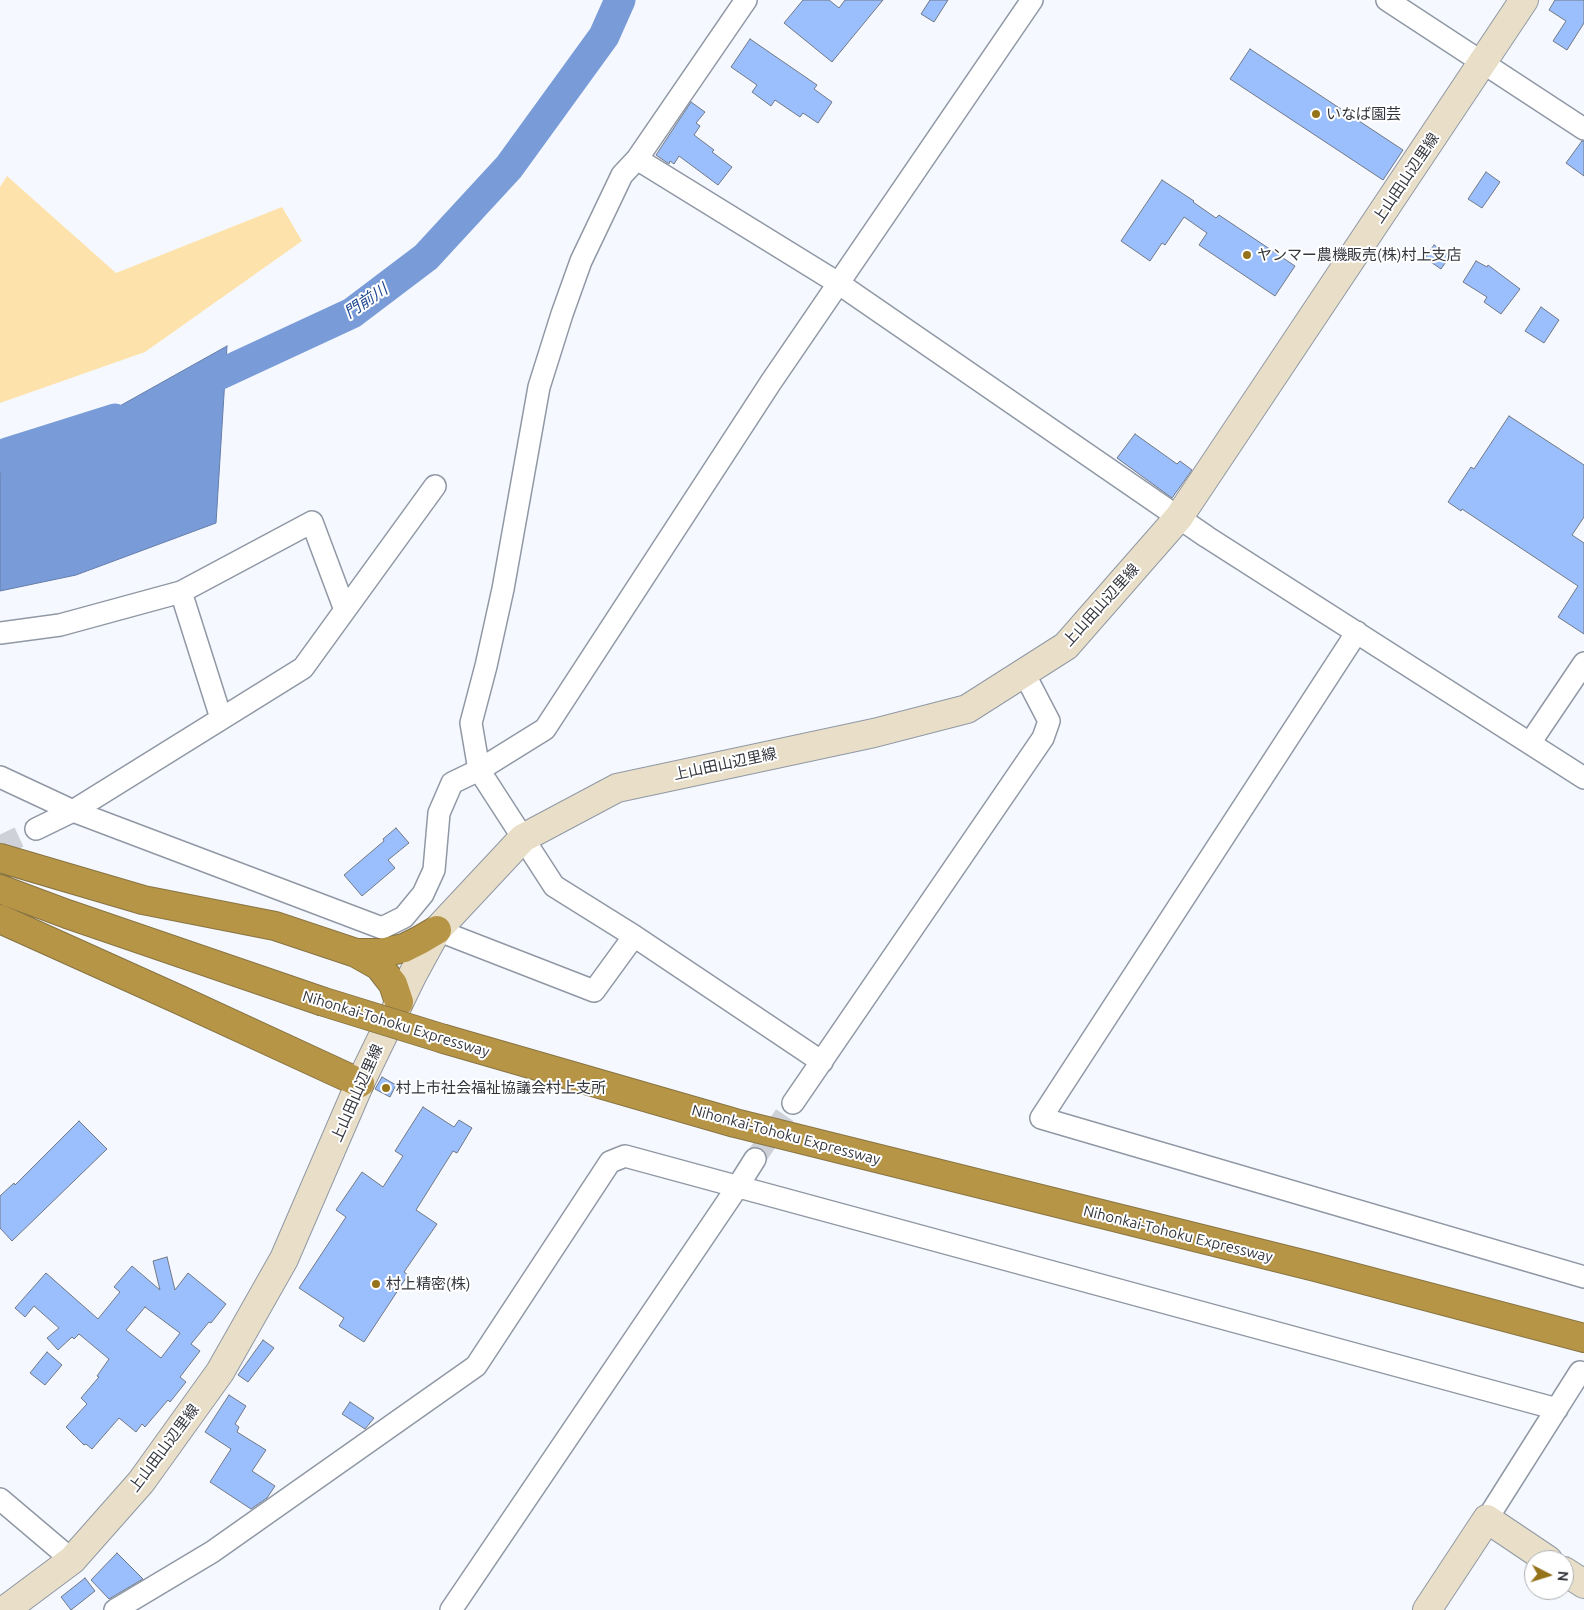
<!DOCTYPE html>
<html>
<head>
<meta charset="utf-8">
<style>
  body { margin:0 }
  #map { position:relative; width:1584px; height:1610px; overflow:hidden; background:#f5f8fe; font-family:Ubuntu,sans-serif }
  canvas { display:block }
  .north { position:absolute; left:1524px; top:1550px; width:50px; height:50px; box-sizing:border-box; background:#fff; border:1px solid #adafb1; border-radius:50%; rotate:95deg; font-size:14px; font-weight:700; line-height:20px; text-align:center; color:#33363c }
  .north::after { content:''; display:block; margin:auto; width:18px; height:22px; background:#94731b; clip-path:polygon(50% 0,100% 100%,50% 72%,0 100%) }
</style>
</head>
<body>
<div id="map">
<canvas width="1584" height="1610"></canvas>
<div class="north">N</div>
</div>
<script>
const context = document.querySelector('canvas').getContext('2d');
context.lineJoin = 'round';
function fillPath(path, color) { context.fillStyle = color; context.fill(path, 'evenodd'); }
const toPath = rows => new Path2D(rows.map(r => 'M' + r).join(''));
function strokePath(path, color, width, dash) { context.strokeStyle = color; context.lineWidth = width; context.lineCap = dash ? 'butt' : 'round'; context.setLineDash(dash || []); context.stroke(path); }
function label(font, color, halo, rows, align = 'center') {
  context.font = font + ' Ubuntu,"Noto Sans JP",sans-serif'; context.lineWidth = 4; context.setLineDash([]); context.textBaseline = 'middle'; context.strokeStyle = halo; context.fillStyle = color; for (const [text, x, y, turn = 0] of rows) {
    context.save(); context.translate(x, y); context.rotate((+turn || 0) * Math.PI / 180); context.textAlign = isNaN(turn) ? turn : align; if (halo) context.strokeText(text, 0, 0); context.fillText(text, 0, 0); context.restore();
  }
}
const green = toPath([
  [7,176,116,273,282,207,302,241,145,352,0,403,0,187]
]);
const water = toPath([
  [227,346,216,523,76,575,0,591,0,473,227,346]
]);
const river = toPath([
  [186,390,352,313,426,257,509,167,604,36,620,0],
  [0,457,7,453,115,419]
]);
const building = toPath([
  [803,0,829,0,839,8,845,0,883,0,832,62,784,23,803,0],
  [930,0,948,0,934,22,921,14,930,0],
  [1555,0,1584,0,1584,23,1567,50,1553,41,1566,21,1549,10,1555,0],
  [750,39,817,85,814,89,832,102,818,123,803,113,800,117,775,100,771,106,752,92,757,85,731,67,750,39],
  [1250,49,1403,150,1383,180,1230,79,1250,49],
  [691,102,705,112,696,123,700,126,694,135,714,150,712,152,732,167,718,185,679,156,674,164,670,161,669,164,656,155,691,102],
  [1582,141,1584,141,1584,176,1566,163,1582,141],
  [1486,172,1500,182,1482,208,1468,199,1486,172],
  [1162,180,1194,201,1193,202,1216,218,1219,215,1295,266,1275,296,1199,245,1207,233,1184,217,1165,245,1162,243,1150,261,1121,241,1162,180],
  [1434,245,1450,256,1441,269,1425,258,1434,245],
  [1476,261,1487,267,1488,265,1520,289,1501,314,1484,302,1487,297,1463,282,1476,261],
  [1541,307,1559,320,1544,343,1525,331,1541,307],
  [1509,416,1584,465,1584,517,1572,535,1584,543,1584,634,1558,617,1578,586,1462,509,1461,511,1448,502,1471,467,1474,469,1509,416],
  [1135,434,1177,464,1180,461,1192,470,1172,498,1117,458,1135,434],
  [396,828,409,843,388,860,395,868,362,896,344,875,384,841,383,839,396,828],
  [382,1077,396,1085,390,1097,375,1089,382,1077],
  [423,1107,454,1127,459,1120,472,1128,457,1153,453,1151,416,1210,437,1224,404,1272,408,1275,364,1342,339,1326,344,1318,299,1288,346,1217,336,1210,362,1172,383,1187,403,1156,395,1151,423,1107],
  [79,1121,107,1149,12,1241,0,1228,0,1196,14,1183,15,1185,79,1121],
  [167,1257,175,1290,188,1273,226,1304,211,1323,209,1322,191,1344,200,1351,180,1377,186,1382,170,1402,168,1400,145,1427,142,1424,136,1432,119,1418,92,1449,86,1444,84,1445,66,1427,87,1404,81,1398,99,1377,97,1376,109,1359,79,1334,74,1339,72,1337,58,1350,47,1338,59,1328,34,1306,25,1317,15,1308,46,1273,98,1319,120,1292,114,1287,132,1266,160,1290,153,1261,167,1257],
  [145,1307,180,1333,161,1358,126,1330,145,1307],
  [263,1340,274,1348,248,1382,238,1375,263,1340],
  [47,1352,62,1365,45,1385,30,1373,47,1352],
  [229,1395,246,1406,235,1424,239,1427,237,1432,266,1450,252,1471,275,1486,267,1498,251,1509,210,1482,231,1449,205,1432,229,1395],
  [350,1402,374,1418,365,1429,342,1414,350,1402],
  [117,1553,143,1579,109,1599,91,1580,117,1553],
  [85,1578,95,1591,71,1610,61,1597,85,1578]
]);
const streetTunnel = toPath([
  [0,846,36,829],
  [755,1159,793,1103]
]);
const street = toPath([
  [746,0,637,159,622,175,581,261,562,314,539,387,503,589,486,666,471,723,479,770,554,886,634,936,822,1062],
  [1387,0,1584,129],
  [637,159,838,283,1207,537,1584,778],
  [181,592,221,718],
  [1357,632,1041,1118,1584,1277],
  [0,633,60,625,181,592,312,522,345,610],
  [1530,743,1584,663],
  [0,777,73,811,382,928,404,917,423,894,434,870,439,813,452,783,479,770,545,729,771,382,1032,0],
  [36,829,73,811,303,668,435,486],
  [437,930,594,991,634,936],
  [793,1103,1043,738,1049,721,1024,673],
  [0,1499,72,1560],
  [1487,1519,1580,1372],
  [115,1610,212,1552,476,1366,610,1162,625,1156,1557,1409],
  [451,1610,738,1186,755,1159]
]);
const secondary = toPath([
  [1564,1571,1584,1584],
  [5,1610,72,1560,141,1482,220,1372,284,1259,360,1083,413,974,437,930,523,838,617,788,874,733,967,709,1066,646,1179,517,1524,0],
  [1427,1610,1487,1519,1548,1560]
]);
const highway = toPath([
  [0,858,143,900,275,926,356,953,381,953,404,948,420,940,437,930],
  [0,889,67,914,321,1001],
  [0,919,180,1000,360,1083],
  [356,953,379,966,393,984,399,1002],
  [444,1039,735,1123,1315,1267,1584,1338]
]);
const highwayBridge = toPath([
  [321,1001,444,1039]
]);
const markers = [
  [1316,114,5,"#94731b"],
  [1247,255,5,"#94731b"],
  [386,1088,5,"#94731b"],
  [376,1284,5,"#94731b"]
];
const poiNames = [
  ["いなば園芸",1326,114],
  ["ヤンマー農機販売(株)村上支店",1257,255],
  ["村上市社会福祉協議会村上支所",396,1088],
  ["村上精密(株)",386,1284]
];
const streetNames = [
  ["上山田山辺里線",1406,178,-56],
  ["上山田山辺里線",1101,605,-48],
  ["上山田山辺里線",725,764,-12],
  ["Nihonkai-Tohoku Expressway",396,1024,17],
  ["上山田山辺里線",357,1093,-66],
  ["Nihonkai-Tohoku Expressway",786,1135,15],
  ["Nihonkai-Tohoku Expressway",1178,1234,14],
  ["上山田山辺里線",164,1448,-53]
];
const waterNames = [
  ["門前川",366,301,-34]
];
fillPath(green, '#fde3ab');
fillPath(water, '#799cd8');
strokePath(water, '#647da9', 1);
strokePath(river, '#799cd8', 31);
fillPath(building, '#9bbffd');
strokePath(building, '#707885', 1);
strokePath(streetTunnel, '#ced1d7', 21, [21, 11]);
strokePath(street, '#9098a5', 24);
strokePath(secondary, '#9098a5', 30);
strokePath(highway, '#887443', 30);
strokePath(street, '#fff', 21);
strokePath(secondary, '#e9dfc8', 28);
strokePath(highway, '#b69547', 28);
strokePath(highwayBridge, '#887443', 30, []);
strokePath(highwayBridge, '#b69547', 28);
for (const [x, y, r, color] of markers) { const dot = new Path2D(); dot.arc(x, y, r, 0, 2 * Math.PI); context.fillStyle = color; context.fill(dot); strokePath(dot, '#fff', 2); }
label('15px', '#33363c', '#fff', poiNames, 'left');
label('15px', '#33363c', '#fff', streetNames);
label('italic 16px', '#234b93', '#fff', waterNames);
</script>
</body>
</html>
